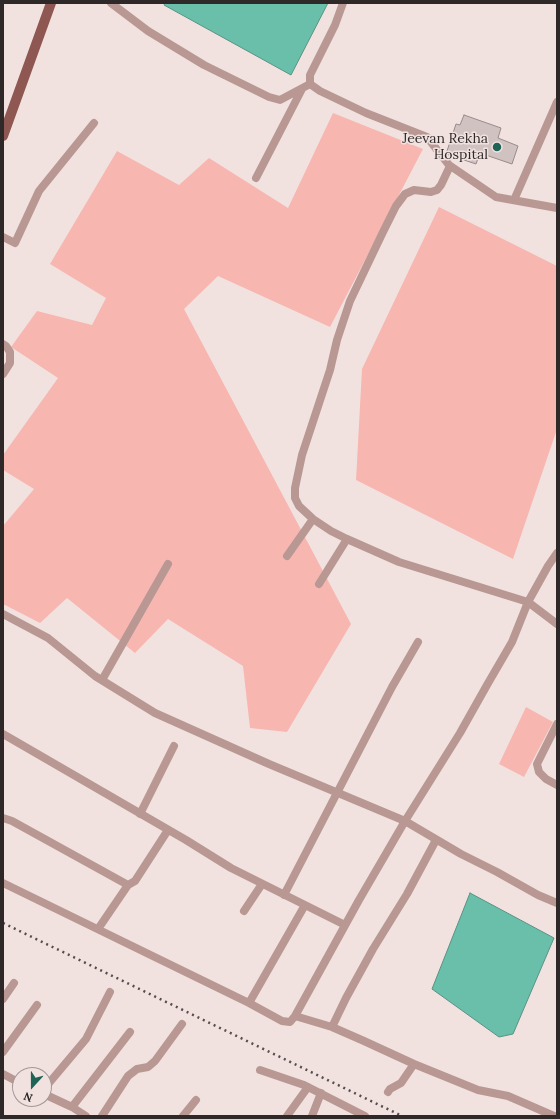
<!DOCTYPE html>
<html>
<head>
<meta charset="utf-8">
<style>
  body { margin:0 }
  #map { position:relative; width:560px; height:1119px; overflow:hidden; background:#f1e2e0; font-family:Lora,serif }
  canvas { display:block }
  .frame { position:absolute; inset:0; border:4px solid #2e2928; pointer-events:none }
  .north { position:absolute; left:12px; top:1067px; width:40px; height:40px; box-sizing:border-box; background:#f1e2e0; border:1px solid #a39896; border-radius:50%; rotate:201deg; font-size:11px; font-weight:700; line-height:16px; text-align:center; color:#2e2928 }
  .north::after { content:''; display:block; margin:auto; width:14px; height:18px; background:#1e6355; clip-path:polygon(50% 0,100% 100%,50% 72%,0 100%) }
</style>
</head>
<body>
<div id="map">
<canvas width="560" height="1119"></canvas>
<div class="frame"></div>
<div class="north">N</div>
</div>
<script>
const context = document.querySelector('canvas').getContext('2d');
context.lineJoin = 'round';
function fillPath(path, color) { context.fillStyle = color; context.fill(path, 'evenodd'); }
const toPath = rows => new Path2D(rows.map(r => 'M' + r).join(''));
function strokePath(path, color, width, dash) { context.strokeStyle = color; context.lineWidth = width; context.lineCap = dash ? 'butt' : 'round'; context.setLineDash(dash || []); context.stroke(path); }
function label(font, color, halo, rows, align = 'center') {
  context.font = font + ' Lora,serif'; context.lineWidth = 3; context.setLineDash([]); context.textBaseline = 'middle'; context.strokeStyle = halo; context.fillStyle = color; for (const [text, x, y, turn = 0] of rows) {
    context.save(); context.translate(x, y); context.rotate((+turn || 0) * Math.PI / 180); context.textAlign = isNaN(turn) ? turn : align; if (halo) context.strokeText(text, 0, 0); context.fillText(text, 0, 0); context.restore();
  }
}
const green = toPath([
  [333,113,423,149,330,327,218,276,184,309,351,624,287,732,250,728,243,666,168,619,135,653,67,598,40,623,3,604,3,526,34,489,3,470,3,455,58,378,11,347,37,311,92,325,106,298,50,264,117,151,179,185,209,158,288,208],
  [439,207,557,266,557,429,513,559,356,480,362,369],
  [526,707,553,722,524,777,499,764]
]);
const water = toPath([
  [165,3,328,3,291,75,164,5,165,3],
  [470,893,554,938,513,1034,499,1037,432,989,470,893]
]);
const building = toPath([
  [464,115,501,128,498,138,518,146,512,164,480,153,476,164,446,154,456,124,460,125,464,115]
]);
const street = toPath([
  [111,3,148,31,204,65,269,97,280,100,310,84],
  [343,3,335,25,310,75,310,84,320,91,366,113,427,137,449,165,496,197,557,208],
  [450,166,441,185,437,190,431,192,414,190,405,194,396,206,383,232,350,301,337,340,330,370,302,455,295,488,295,498,299,506,313,519,331,531,347,539,399,562,528,602,557,624],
  [256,178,302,89],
  [514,200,557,102],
  [3,237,15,243,39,191,94,123],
  [3,344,6,346,10,352,10,363,3,374],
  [287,556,313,519],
  [319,584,347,539],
  [3,614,48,638,95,676,155,713,269,764,405,821,461,854,497,872,538,895,557,903],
  [102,680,168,564],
  [557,724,537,764,539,772,546,779,557,785],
  [3,734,186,840,231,868,345,925],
  [140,814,174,746],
  [3,818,12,821,128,885],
  [436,840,407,894,373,949,346,998,332,1027,364,1041,414,1064,478,1090,508,1096,554,1116],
  [3,883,249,1003,282,1021,290,1022,295,1016,359,900,405,821,460,733,487,685,512,642,528,602,548,566,557,553],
  [284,895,392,687,418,642],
  [244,911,262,884],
  [98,929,128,885,135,881,168,830],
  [3,999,14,983],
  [249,1003,305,905],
  [295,1016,332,1027],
  [3,1052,37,1005],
  [260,1070,304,1085,365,1116],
  [3,1074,20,1083],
  [44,1089,86,1039,110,992],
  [388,1092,390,1089,401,1083,414,1064],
  [44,1094,72,1107,86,1116],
  [72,1107,130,1032],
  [102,1116,128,1076,137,1069,148,1067,155,1061,182,1024],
  [183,1116,196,1100],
  [287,1116,308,1087],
  [312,1116,321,1093]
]);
const primary = toPath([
  [3,136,51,3]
]);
const rail = toPath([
  [3,923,402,1116]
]);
const markers = [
  [497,147,5,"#1e6355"]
];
const poiNames = [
  ["Jeevan Rekha",488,139],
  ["Hospital",488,155]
];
fillPath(green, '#f7b7b0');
fillPath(water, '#6abfaa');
strokePath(water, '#589283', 1);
fillPath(building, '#d0c2c0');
strokePath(building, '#998b8a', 1);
strokePath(street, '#b99894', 8);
strokePath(primary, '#8f5752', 10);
strokePath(rail, '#544d4c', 2.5, [2, 4]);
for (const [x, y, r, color] of markers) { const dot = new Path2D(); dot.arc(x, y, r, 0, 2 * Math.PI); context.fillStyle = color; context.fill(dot); strokePath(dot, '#f1e2e0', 1.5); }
label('14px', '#2e2928', '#f1e2e0', poiNames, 'right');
</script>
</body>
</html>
